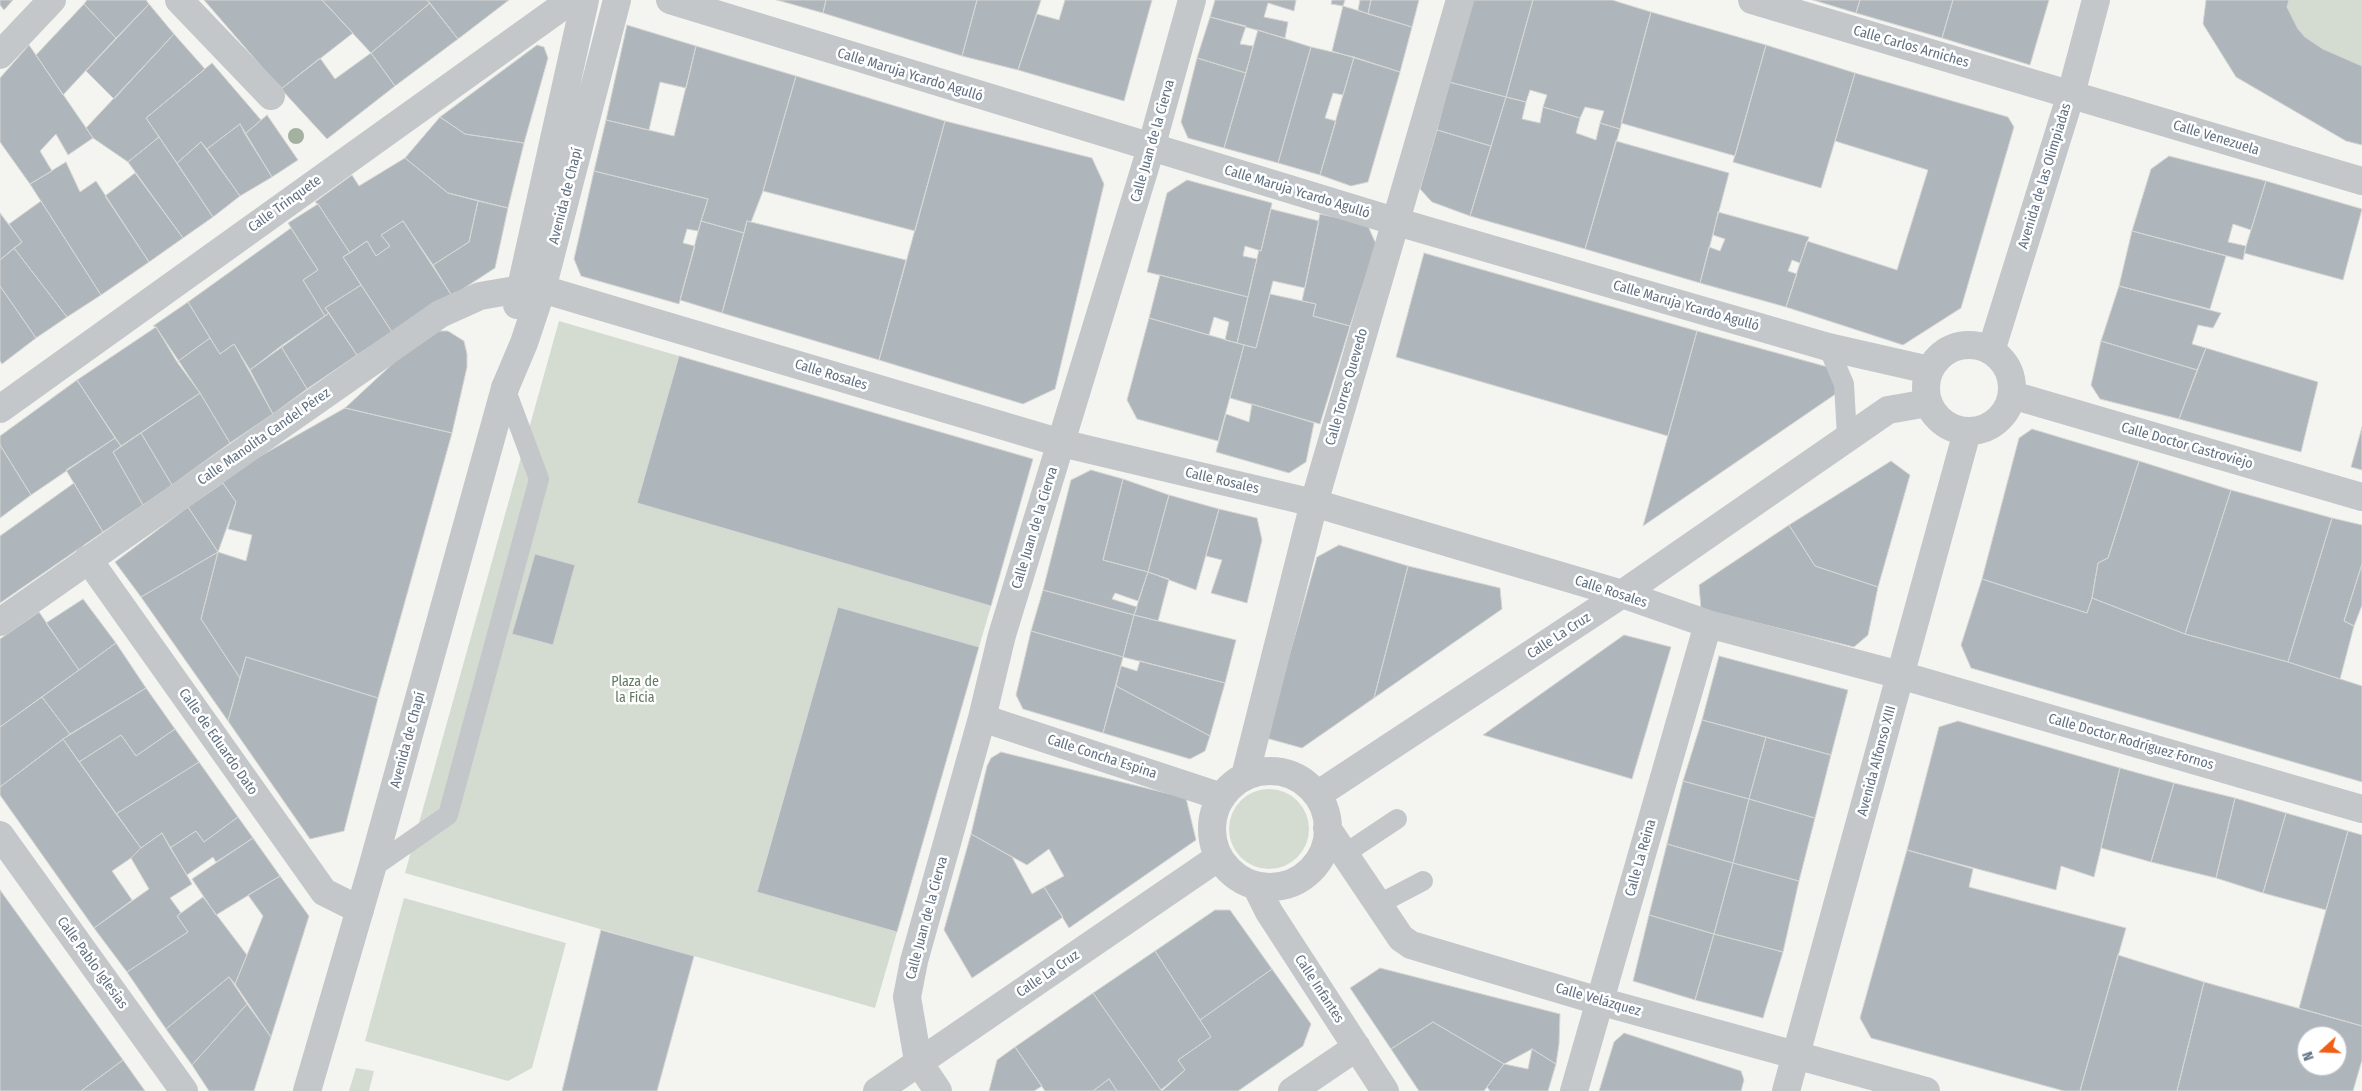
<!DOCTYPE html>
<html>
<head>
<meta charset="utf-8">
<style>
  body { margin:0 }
  #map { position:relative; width:2362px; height:1091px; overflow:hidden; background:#f4f5f0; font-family:"Fira Sans Condensed",sans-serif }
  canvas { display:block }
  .north { position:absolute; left:2297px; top:1026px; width:50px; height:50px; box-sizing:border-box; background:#fff; border:1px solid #c0c6cd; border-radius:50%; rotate:250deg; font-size:14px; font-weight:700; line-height:20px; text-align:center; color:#617183 }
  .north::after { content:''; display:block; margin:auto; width:18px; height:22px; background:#ef5f15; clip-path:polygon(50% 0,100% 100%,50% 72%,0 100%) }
</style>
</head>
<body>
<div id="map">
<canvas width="2362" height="1091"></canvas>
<div class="north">N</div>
</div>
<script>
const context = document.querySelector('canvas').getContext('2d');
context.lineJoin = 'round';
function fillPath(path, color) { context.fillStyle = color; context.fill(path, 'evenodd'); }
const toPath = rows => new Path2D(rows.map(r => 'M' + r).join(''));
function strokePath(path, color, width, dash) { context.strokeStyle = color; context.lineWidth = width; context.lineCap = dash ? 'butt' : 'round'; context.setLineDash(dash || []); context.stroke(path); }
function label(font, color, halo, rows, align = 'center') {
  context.font = font + ' "Fira Sans Condensed",sans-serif'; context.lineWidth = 5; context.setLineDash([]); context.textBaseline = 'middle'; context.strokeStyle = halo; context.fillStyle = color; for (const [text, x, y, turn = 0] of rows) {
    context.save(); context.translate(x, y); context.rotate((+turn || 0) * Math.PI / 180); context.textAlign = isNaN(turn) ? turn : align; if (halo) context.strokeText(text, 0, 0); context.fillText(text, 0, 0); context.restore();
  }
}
const green = toPath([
  [2206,0,2362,0,2362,145],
  [559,321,679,356,637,503,991,606,979,647,838,607,757,891,897,932,875,1008,405,873],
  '1229 829a40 40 0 1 1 80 0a40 40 0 1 1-80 0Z',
  [404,898,566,943,532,1068,508,1081,365,1041],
  [356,1068,374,1071,369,1091,349,1091]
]);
const building = toPath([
  [0,0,13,0,4,10,0,5,0,0],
  [87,0,146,0,149,4,116,38,84,4,87,0],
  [204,0,322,0,353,33,281,89,204,0],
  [322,0,427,0,430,3,371,53,322,0],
  [427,0,509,0,458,39,427,0],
  [777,0,826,0,823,13,777,0],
  [826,0,977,0,962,56,823,13,826,0],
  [977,0,1041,0,1018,70,962,56,977,0],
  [1065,0,1152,0,1124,101,1018,70,1037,14,1059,20,1065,0],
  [1215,0,1296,0,1294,11,1268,3,1264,17,1288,22,1285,38,1210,17,1215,0],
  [1332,0,1345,0,1343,6,1331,4,1332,0],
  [1360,0,1371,0,1368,14,1358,10,1360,0],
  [1371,0,1419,0,1412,27,1368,14,1371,0],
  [1472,0,1533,0,1506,97,1449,82,1472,0],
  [1533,0,1612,0,1651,12,1620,129,1600,123,1604,111,1585,107,1580,118,1543,107,1547,95,1530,90,1526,102,1506,97,1533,0],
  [1813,0,1860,0,1856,13,1813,0],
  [1860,0,1953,0,1942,38,1856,13,1860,0],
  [1953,0,2049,0,2030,65,1942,38,1953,0],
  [2206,0,2289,0,2287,7,2298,29,2305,37,2323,49,2362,66,2362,145,2346,141,2236,77,2203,24,2206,0],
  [430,3,458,39,395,86,371,53,430,3],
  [84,4,116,38,63,95,36,55,84,4],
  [149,4,174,34,114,99,86,71,149,4],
  [1343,6,1412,27,1400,72,1332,51,1343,6],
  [1651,12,1766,45,1735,156,1621,123,1651,12],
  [1210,17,1246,26,1240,44,1253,46,1246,73,1197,58,1210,17],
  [627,25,696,46,686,88,660,82,649,130,606,120,627,25],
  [1258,30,1311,47,1278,163,1224,148,1258,30],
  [174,34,205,69,146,118,159,137,128,162,93,138,86,128,174,34],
  [29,45,93,138,68,155,56,134,40,151,52,171,30,184,0,142,0,78,29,45],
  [537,45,544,47,548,58,524,143,465,134,440,117,537,45],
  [1766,45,1855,73,1821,188,1733,162,1766,45],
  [696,46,796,76,763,191,751,222,747,221,744,233,701,221,708,199,594,171,606,120,674,136,696,46],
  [1311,47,1354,57,1343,95,1333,93,1325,118,1336,121,1320,175,1278,163,1311,47],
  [371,53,395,86,327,139,281,89,320,58,335,79,371,53],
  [1354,57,1400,72,1368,182,1351,186,1320,175,1354,57],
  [1197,58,1246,73,1224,148,1188,138,1181,122,1197,58],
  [212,63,261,120,245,134,240,124,207,149,201,142,177,163,146,118,212,63],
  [1855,73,2008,117,2014,127,1961,308,1903,345,1786,307,1807,241,1897,270,1928,170,1835,141,1855,73],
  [796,76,945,121,915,231,763,191,796,76],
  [1449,82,1506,97,1491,146,1437,130,1449,82],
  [1506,97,1526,102,1522,119,1540,123,1543,107,1580,118,1576,133,1596,140,1600,123,1620,129,1585,249,1470,216,1506,97],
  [267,115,298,160,272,177,245,134,267,115],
  [440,117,465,134,524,143,508,208,448,193,405,158,440,117],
  [945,121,1092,158,1104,184,1055,389,1023,404,879,360,945,121],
  [240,124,272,177,240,196,207,149,240,124],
  [1437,130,1491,146,1470,216,1432,202,1420,189,1437,130],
  [159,137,213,217,183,238,128,162,159,137],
  [1616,141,1729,173,1700,283,1585,249,1616,141],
  [201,142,240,196,213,217,177,163,201,142],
  [2169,156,2266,181,2251,230,2233,224,2228,242,2246,246,2243,260,2132,231,2151,169,2169,156],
  [405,158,448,193,478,201,469,242,433,265,403,221,381,235,390,246,376,256,367,241,350,253,318,204,315,202,352,175,359,186,405,158],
  [66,162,80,192,96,181,149,262,101,295,30,184,66,162],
  [594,171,708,199,698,231,687,229,683,243,695,246,679,304,581,276,574,259,594,171],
  [135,173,183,238,149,262,105,196,135,173],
  [1187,180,1272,203,1261,251,1245,246,1243,256,1257,259,1248,297,1147,272,1167,193,1187,180],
  [2266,181,2362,209,2343,280,2244,253,2266,181],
  [41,201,101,295,67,317,14,248,22,242,9,224,41,201],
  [478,201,508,208,495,268,452,296,433,265,469,242,478,201],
  [318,204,350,253,343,257,361,285,325,308,329,313,325,316,303,280,318,270,288,223,318,204],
  [1271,209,1319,221,1305,288,1273,281,1256,348,1237,343,1259,250,1261,251,1271,209],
  [1718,212,1809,237,1800,263,1792,260,1788,271,1797,274,1786,307,1700,283,1709,247,1720,251,1725,239,1713,235,1718,212],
  [0,213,22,242,0,260,0,213],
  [1320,214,1367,224,1376,244,1350,326,1313,316,1316,304,1302,301,1320,214],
  [403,221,452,296,392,332,343,257,367,241,376,256,390,246,381,235,403,221],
  [701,221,744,233,722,313,680,300,701,221],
  [747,221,906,260,879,360,722,313,747,221],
  [291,228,318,270,303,280,325,316,250,370,234,344,220,354,188,302,291,228],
  [2132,231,2226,256,2210,309,2119,286,2132,231],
  [14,248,67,317,36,338,0,286,0,260,14,248],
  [1424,253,1697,331,1668,436,1396,357,1424,253],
  [1160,275,1248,297,1237,343,1225,340,1229,322,1214,317,1209,335,1149,318,1160,275],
  [361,285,392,332,357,355,325,308,361,285],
  [0,286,36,338,2,364,0,361,0,286],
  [2119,286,2221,313,2213,328,2198,325,2192,344,2206,348,2197,370,2101,341,2119,286],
  [1270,294,1316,304,1313,316,1350,326,1320,424,1230,398,1244,345,1256,348,1270,294],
  [188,302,210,338,177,362,156,327,153,326,188,302],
  [329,313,357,355,307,389,281,346,329,313],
  [1149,318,1244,345,1218,441,1137,419,1127,400,1149,318],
  [156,327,200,393,121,446,77,380,156,327],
  [438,331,448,331,464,341,467,354,467,367,452,433,345,408,416,342,438,331],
  [1697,331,1835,369,1837,393,1643,526,1697,331],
  [210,338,220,354,234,344,273,414,230,443,200,393,177,362,210,338],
  [2101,341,2197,370,2179,419,2100,399,2091,385,2101,341],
  [281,346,307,389,273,414,250,370,281,346],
  [2206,348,2318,382,2301,452,2179,419,2206,348],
  [679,356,1033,459,991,606,637,503,679,356],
  [77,380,115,438,31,495,0,445,0,436,77,380],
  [200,393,230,443,172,485,141,433,200,393],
  [1252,404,1314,423,1306,462,1289,473,1216,452,1226,414,1249,422,1252,404],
  [345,408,452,433,378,698,246,657,240,678,201,619,218,552,246,561,252,535,228,529,236,502,220,479,345,408],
  [2362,427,2362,470,2351,467,2362,427],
  [2032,429,2139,461,2108,558,2098,563,2092,598,2087,613,1982,579,2019,438,2032,429],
  [141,433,172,485,143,505,113,452,141,433],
  [115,438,121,446,113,452,143,505,103,532,66,470,115,438],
  [0,445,31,495,0,518,0,445],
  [1891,461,1910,475,1878,587,1815,566,1789,525,1891,461],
  [2139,461,2231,490,2185,634,2092,598,2098,563,2108,558,2139,461],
  [1091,470,1123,479,1103,560,1148,572,1138,601,1115,593,1112,599,1137,607,1134,615,1043,590,1071,480,1091,470],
  [1123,479,1169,495,1148,572,1103,560,1123,479],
  [74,483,103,532,0,603,0,536,74,483],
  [223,483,236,502,218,552,188,507,223,483],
  [2231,490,2332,518,2288,662,2185,634,2231,490],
  [1169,495,1219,509,1196,590,1148,572,1169,495],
  [188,507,218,552,141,597,115,562,188,507],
  [1219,509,1257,518,1262,540,1247,603,1211,593,1222,560,1206,556,1219,509],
  [2332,518,2362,525,2362,564,2344,621,2354,626,2340,679,2288,662,2332,518],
  [1789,525,1815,566,1878,587,1868,635,1854,647,1701,609,1699,585,1789,525],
  [1339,545,1408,566,1374,698,1302,748,1266,738,1317,557,1339,545],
  [218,552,201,619,240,678,228,721,141,597,218,552],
  [535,554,575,565,553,645,512,634,535,554],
  [2362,564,2362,605,2354,626,2344,621,2362,564],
  [1408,566,1500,588,1502,609,1374,698,1408,566],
  [1148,572,1169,579,1158,621,1134,615,1148,572],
  [1982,579,2087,613,2092,598,2185,634,2288,662,2362,686,2362,782,1971,668,1961,645,1982,579],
  [1043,590,1134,615,1123,657,1031,631,1043,590],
  [83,599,116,643,79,670,46,623,83,599],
  [838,607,979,647,897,932,757,892,838,607],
  [39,612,79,670,0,727,0,639,39,612],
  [1134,615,1236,640,1225,683,1123,657,1134,615],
  [1031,631,1123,657,1103,733,1023,709,1016,695,1031,631],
  [1624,635,1671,647,1632,779,1483,735,1624,635],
  [116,643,146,688,70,734,42,697,116,643],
  [1719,656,1848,690,1831,755,1702,720,1719,656],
  [246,657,378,698,344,831,310,839,228,721,246,657],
  [1140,661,1225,683,1210,736,1116,686,1121,666,1137,671,1140,661],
  [1116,686,1210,736,1205,751,1190,759,1103,733,1116,686],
  [146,688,175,729,136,756,121,735,79,762,63,739,146,688],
  [42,697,70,734,0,787,0,727,42,697],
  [1702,720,1766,737,1749,799,1683,781,1702,720],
  [1958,721,2120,768,2094,877,2061,866,2056,890,1907,850,1939,727,1958,721],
  [175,729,199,762,116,814,79,762,121,735,136,756,175,729],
  [1766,737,1831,755,1815,818,1749,799,1766,737],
  [63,739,141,848,131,858,112,871,132,900,94,928,0,795,0,787,63,739],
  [1001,752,1186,798,1196,840,1069,928,1044,887,1064,876,1049,849,1027,865,971,834,987,766,991,758,1001,752],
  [199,762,238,817,204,842,196,831,170,848,162,833,141,848,116,814,199,762],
  [2120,768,2174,783,2151,862,2101,848,2120,768],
  [1683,781,1749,799,1733,863,1667,844,1683,781],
  [2174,783,2235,798,2216,878,2151,862,2174,783],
  [2235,798,2286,813,2263,893,2216,878,2235,798],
  [1749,799,1815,818,1799,881,1733,863,1749,799],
  [2286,813,2348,831,2326,910,2263,893,2286,813],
  [238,817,253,838,216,862,213,857,187,875,170,848,196,831,204,842,238,817],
  [2348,831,2362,835,2362,1026,2299,1008,2348,831],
  [162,833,192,884,170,898,181,913,177,916,188,932,127,972,94,928,149,889,131,858,141,848,162,833],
  [971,834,1012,857,1032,894,1044,887,1063,917,972,978,944,930,971,834],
  [253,838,280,876,216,915,192,879,253,838],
  [1667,844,1733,863,1714,934,1649,915,1667,844],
  [1907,850,1973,869,1969,887,2126,928,2080,1091,2064,1091,1871,1038,1860,1018,1907,850],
  [1733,863,1799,881,1783,952,1714,934,1733,863],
  [280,876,309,916,271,1037,235,984,263,916,248,895,280,876],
  [0,890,123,1060,81,1091,0,1091,0,890],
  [203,897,247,955,235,984,229,977,166,1029,127,972,188,932,177,916,203,897],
  [1215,910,1230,910,1272,969,1200,1020,1155,951,1215,910],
  [1649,915,1714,934,1695,1000,1633,981,1649,915],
  [601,930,694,956,657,1091,562,1091,601,930],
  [1714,934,1783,952,1763,1018,1695,1000,1714,934],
  [1155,951,1211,1037,1178,1060,1185,1070,1161,1090,1093,993,1155,951],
  [2118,955,2204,982,2177,1091,2080,1091,2118,955],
  [1380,968,1560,1014,1559,1044,1556,1064,1532,1049,1504,1064,1433,1022,1391,1049,1350,988,1380,968],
  [1272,969,1311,1024,1303,1046,1238,1091,1162,1091,1185,1070,1178,1060,1211,1037,1200,1020,1272,969],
  [229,977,247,1004,192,1065,166,1029,229,977],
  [2204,982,2362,1026,2362,1060,2353,1091,2177,1091,2204,982],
  [2307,1036,2337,1036,2337,1066,2307,1066,2307,1036],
  [1093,993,1161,1090,1162,1091,1117,1091,1109,1079,1093,1091,1045,1091,1015,1047,1093,993],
  [247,1004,271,1037,254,1091,209,1091,192,1065,247,1004],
  [1433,1022,1504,1064,1484,1091,1419,1091,1391,1049,1433,1022],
  [1624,1033,1741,1071,1744,1080,1741,1091,1599,1091,1614,1042,1624,1033],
  [1015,1047,1042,1086,1034,1091,989,1091,997,1060,1015,1047],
  [1532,1049,1556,1064,1548,1091,1490,1091,1487,1087,1504,1064,1528,1069,1532,1049],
  [123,1060,145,1091,81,1091,123,1060],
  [1109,1079,1117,1091,1093,1091,1109,1079]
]);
const service = toPath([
  [1828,347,1844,384,1847,437],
  [1346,853,1397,819],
  [372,868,448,815,539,479,505,388],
  [1379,904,1423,881]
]);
const minor = toPath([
  [179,0,271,96],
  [670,0,1394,221,1828,347,1929,370],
  [1752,0,2362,181],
  [0,55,52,0],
  [517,305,585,0],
  [505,388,524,343,542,289,617,0],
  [2012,395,2362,497],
  [0,409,571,0],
  [88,559,324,892,360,910],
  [0,622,440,314,480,296,521,289,542,289,1061,443,1314,503,1622,594,1708,624,1900,675,2362,809],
  [982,718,1222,797],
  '1212 829a58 58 0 1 1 116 0a58 58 0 1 1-116 0Z',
  [1245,776,1314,503,1460,0],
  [1317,795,1622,594,1888,410,1928,403],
  [1327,828,1401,938,1411,945,1599,1001,1926,1091],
  [1256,886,1269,912,1385,1091],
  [877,1091,1219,857],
  [938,1091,918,1061,907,997,914,961,982,718,1002,635,1151,148,1192,0],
  [1292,1091,1357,1047],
  [1574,1091,1708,624]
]);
const tertiary = toPath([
  '1926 388a43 43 0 1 1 86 0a43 43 0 1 1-86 0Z',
  [1991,351,2071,94,2096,0],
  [0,835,184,1091],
  [307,1091,372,868,505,388],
  [1786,1091,1967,432]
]);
const trees = [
  [296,136]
];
const streetNames = [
  ["Calle Carlos Arniches",1911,47,16],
  ["Calle Maruja Ycardo Agulló",910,75,17],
  ["Calle Venezuela",2216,138,17],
  ["Calle Juan de la Cierva",1153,141,-74],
  ["Avenida de las Olimpiadas",2045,176,-73],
  ["Calle Maruja Ycardo Agulló",1297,192,17],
  ["Avenida de Chapí",566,196,-76],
  ["Calle Trinquete",285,204,-36],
  ["Calle Maruja Ycardo Agulló",1686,306,16],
  ["Calle Rosales",831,375,17],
  ["Calle Torres Quevedo",1347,387,-74],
  ["Calle Manolita Candel Pérez",264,437,-35],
  ["Calle Doctor Castroviejo",2187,446,16],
  ["Calle Rosales",1222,481,13],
  ["Calle Juan de la Cierva",1035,528,-73],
  ["Calle Rosales",1611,592,18],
  ["Calle La Cruz",1559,636,-33],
  ["Avenida de Chapí",408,740,-75],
  ["Calle de Eduardo Dato",218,742,55],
  ["Calle Doctor Rodríguez Fornos",2131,742,16],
  ["Calle Concha Espina",1102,757,18],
  ["Avenida Alfonso XIII",1877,761,-75],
  ["Calle La Reina",1641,858,-74],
  ["Calle Juan de la Cierva",927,918,-75],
  ["Calle Pablo Iglesias",92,963,54],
  ["Calle La Cruz",1048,974,-34],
  ["Calle Infantes",1319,989,57],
  ["Calle Velázquez",1598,1000,16]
];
const parkNames = [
  ["Plaza de",635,682],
  ["la Ficia",635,698]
];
fillPath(green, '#d4dcd1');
fillPath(building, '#aeb5bb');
strokePath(building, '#d5d6d3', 1);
strokePath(service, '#c3c7ca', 20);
strokePath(minor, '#c3c7ca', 28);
strokePath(tertiary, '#c3c7ca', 28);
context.fillStyle = '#a4b1a1';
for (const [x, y] of trees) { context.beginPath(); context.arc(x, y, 8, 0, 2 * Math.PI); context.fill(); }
label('14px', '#617183', '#fff', streetNames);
label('14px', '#637a60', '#fff', parkNames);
</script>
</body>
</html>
